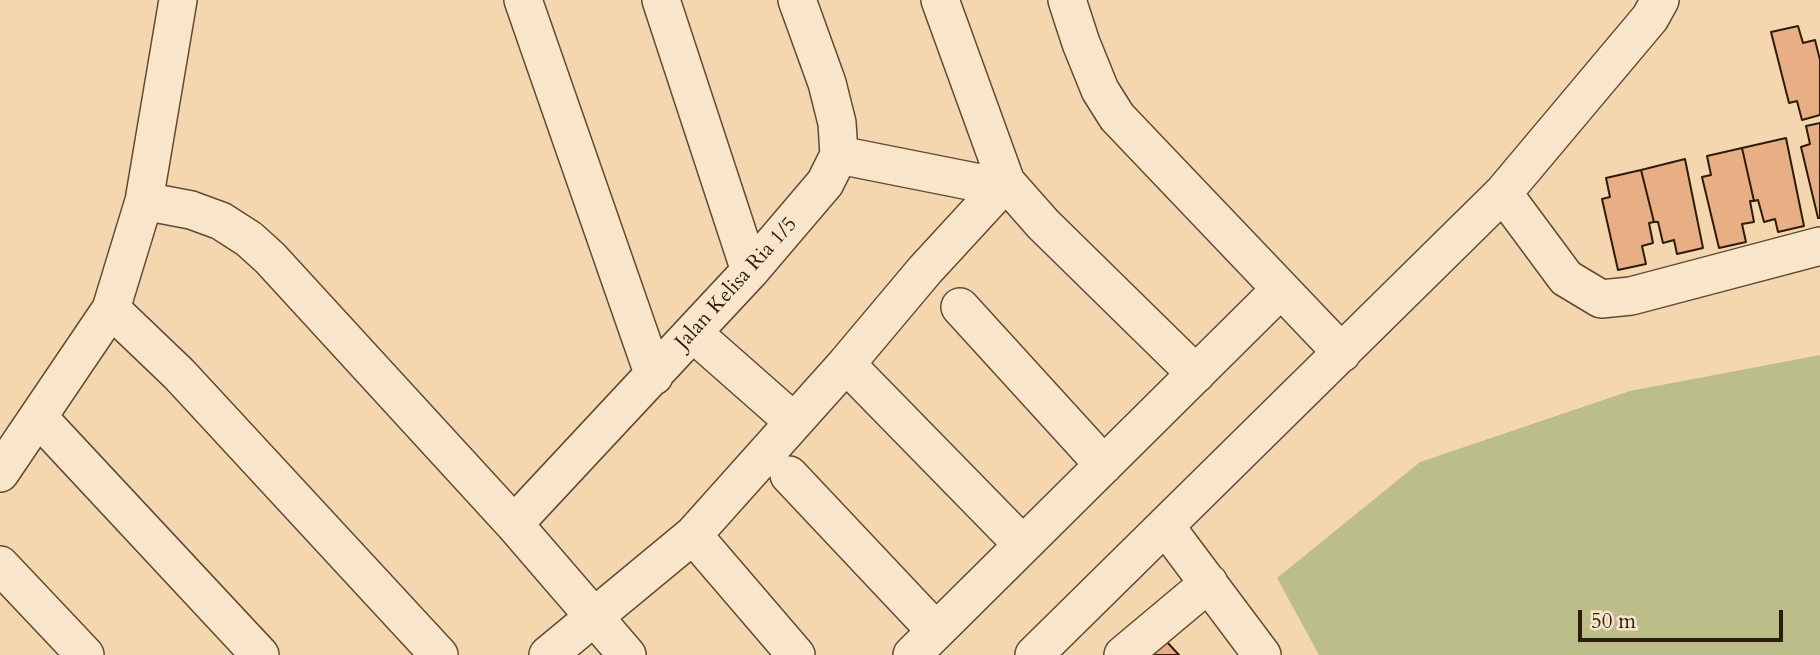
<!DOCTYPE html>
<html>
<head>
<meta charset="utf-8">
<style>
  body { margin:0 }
  #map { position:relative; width:1820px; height:655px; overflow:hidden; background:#f4d7ae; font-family:Cardo,serif }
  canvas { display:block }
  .scale { position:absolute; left:1578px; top:610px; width:205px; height:32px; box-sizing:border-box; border:4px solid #2b1c0d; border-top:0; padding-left:9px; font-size:21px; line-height:24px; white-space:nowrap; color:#2b1c0d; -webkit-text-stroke:5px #f8e5ca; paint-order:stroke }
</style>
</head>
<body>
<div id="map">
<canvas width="1820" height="655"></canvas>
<div class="scale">50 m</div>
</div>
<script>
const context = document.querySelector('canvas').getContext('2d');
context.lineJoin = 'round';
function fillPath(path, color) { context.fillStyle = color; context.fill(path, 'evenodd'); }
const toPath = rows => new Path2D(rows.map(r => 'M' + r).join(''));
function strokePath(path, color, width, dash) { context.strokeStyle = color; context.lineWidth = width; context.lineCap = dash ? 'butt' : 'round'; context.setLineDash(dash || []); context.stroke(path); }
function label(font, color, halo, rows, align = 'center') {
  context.font = font + ' Cardo,serif'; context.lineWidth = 5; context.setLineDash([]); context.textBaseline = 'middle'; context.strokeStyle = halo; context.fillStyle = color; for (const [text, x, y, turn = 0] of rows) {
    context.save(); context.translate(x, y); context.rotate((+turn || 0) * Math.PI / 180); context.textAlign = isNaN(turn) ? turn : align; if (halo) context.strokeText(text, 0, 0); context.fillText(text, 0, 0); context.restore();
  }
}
const green = toPath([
  [1820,355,1820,655,1319,655,1277,578,1420,462,1630,391]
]);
const building = toPath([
  [1798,26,1803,43,1815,40,1820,60,1820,115,1802,120,1797,101,1789,103,1771,32,1798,26],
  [1820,123,1820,218,1818,218,1801,147,1810,144,1806,126,1820,123],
  [1786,138,1804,226,1778,232,1775,219,1764,222,1758,200,1754,201,1742,148,1786,138],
  [1742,148,1754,201,1750,201,1754,222,1742,224,1746,242,1719,248,1702,177,1711,175,1707,156,1742,148],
  [1685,159,1703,248,1677,254,1674,240,1663,243,1658,222,1654,222,1641,170,1685,159],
  [1641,170,1654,222,1649,223,1653,243,1642,246,1646,264,1618,270,1602,199,1610,197,1606,178,1641,170],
  [1166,641,1179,655,1151,655,1166,641]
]);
const minor = toPath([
  [523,0,654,376],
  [661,0,750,271],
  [940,0,1006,182,1043,224,1196,374],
  [1067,0,1081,43,1100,90,1117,117,1342,353],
  [839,155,1000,187],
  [1503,193,1566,278,1601,299,1631,296,1820,246],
  [144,201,191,210,221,221,249,239,270,258,514,524,627,655],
  [960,307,1104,465],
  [111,309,179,374,439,655],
  [693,333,794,422],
  [846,364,1023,545],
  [38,417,260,655],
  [0,473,111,309,144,201,178,0],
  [789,475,936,631],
  [514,524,750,271,825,183,839,155,837,123,827,83,797,0],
  [1166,527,1262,655],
  [693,535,796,655],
  [0,565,85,655],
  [548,655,693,535,846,364,925,270,1006,182],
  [912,655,1280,290],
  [1034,655,1503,193,1650,18,1660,0],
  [1123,655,1209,583]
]);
const streetNames = [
  ["Jalan Kelisa Ria 1/5",737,284,-48]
];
fillPath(green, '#bcbe8a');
fillPath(building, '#e7af83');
strokePath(building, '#2b1c0d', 2);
strokePath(minor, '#5d4b35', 40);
strokePath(minor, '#f8e5ca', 37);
label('21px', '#2b1c0d', '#f8e5ca', streetNames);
</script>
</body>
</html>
